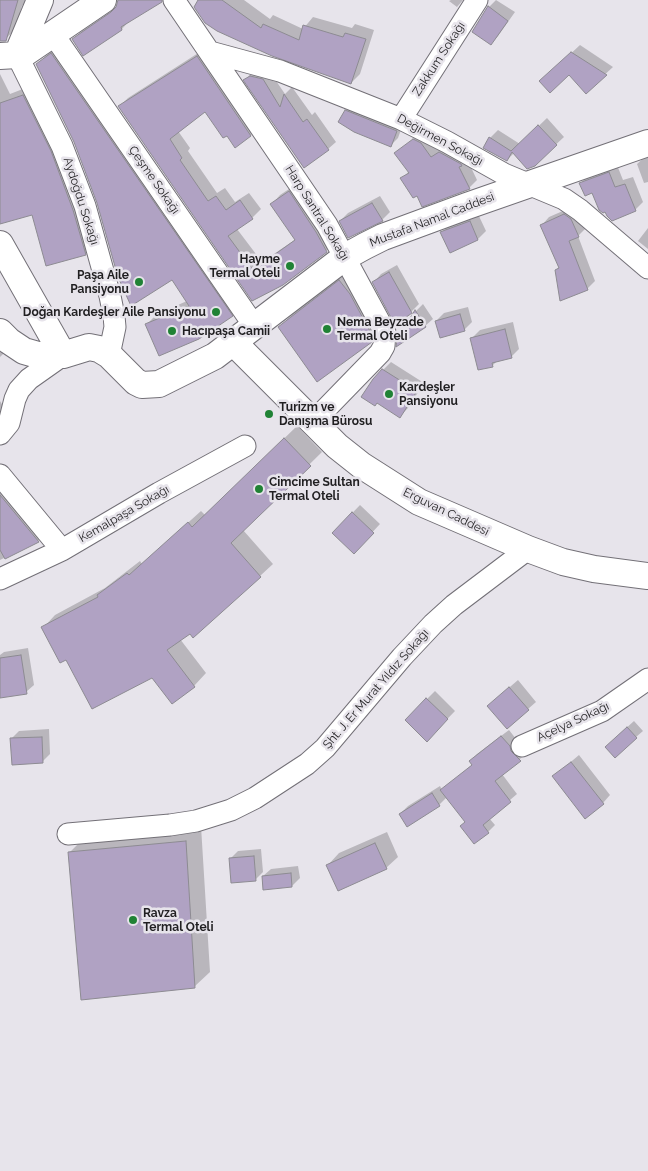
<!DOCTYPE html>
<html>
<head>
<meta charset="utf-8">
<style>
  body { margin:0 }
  canvas { display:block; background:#e7e4eb }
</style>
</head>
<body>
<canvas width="648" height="1171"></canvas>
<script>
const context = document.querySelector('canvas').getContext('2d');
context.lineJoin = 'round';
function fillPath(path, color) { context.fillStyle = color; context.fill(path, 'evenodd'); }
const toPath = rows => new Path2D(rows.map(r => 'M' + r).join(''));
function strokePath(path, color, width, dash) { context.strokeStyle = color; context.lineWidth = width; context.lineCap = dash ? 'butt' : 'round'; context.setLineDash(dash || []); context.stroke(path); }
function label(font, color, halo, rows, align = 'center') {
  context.font = font + ' Raleway,sans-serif'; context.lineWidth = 5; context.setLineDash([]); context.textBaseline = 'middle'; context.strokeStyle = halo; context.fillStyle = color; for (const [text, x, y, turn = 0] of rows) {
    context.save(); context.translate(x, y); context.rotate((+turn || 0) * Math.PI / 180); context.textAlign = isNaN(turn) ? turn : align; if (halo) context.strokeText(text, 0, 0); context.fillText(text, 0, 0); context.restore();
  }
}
const shadow = toPath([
  [0,0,28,0,22,6,15,30,5,39,0,40],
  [119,0,162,0,130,20,122,29,83,54,73,39,82,31,118,7],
  [200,0,244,0,270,19,273,15,303,29,313,17,352,28,355,24,374,30,360,74,351,83],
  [451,0,463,0,457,7,449,1],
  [496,0,515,12,498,36,491,44,489,7],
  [62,44,242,305,232,316,147,324,157,314,187,301,173,278,98,202,75,141,37,64,48,54],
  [580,45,613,67,586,92,570,73,549,74],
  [206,48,259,127,251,135,235,146,227,134,206,111,178,131,190,148,188,151,217,193,225,188,235,202,249,193,261,209,252,218,237,229,262,262,296,239,272,204,280,195,298,183,335,242,326,251,282,284,253,299,120,106,128,98],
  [253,72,270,72,285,94,292,87,312,115,315,112,336,142,328,149,245,80],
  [0,74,10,94,33,85,96,244,85,254,33,213,0,216],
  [353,104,403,124,398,138,391,145,346,111],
  [547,118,564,137,534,165,514,153,507,160,490,138,498,130,520,144],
  [422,132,428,135,440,150,448,145,467,159,477,180,469,188,417,194,402,179,409,171,396,153],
  [648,154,648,182,644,183,637,164],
  [617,165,623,180,633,177,643,202,635,210,593,192,581,183,588,175],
  [380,196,390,212,382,220,340,221,348,213],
  [572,207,586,228,578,236,595,281,587,289,556,270,560,266,542,225,549,217],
  [478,214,486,231,478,239,451,251,442,232,450,224],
  [648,228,648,249,638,241],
  [397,265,419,304,411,312,374,282,381,274],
  [355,266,387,326,371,341,279,327,295,312],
  [423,304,433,319,425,326,398,340,416,311],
  [468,307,472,322,465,329,441,336,436,321,444,313],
  [513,322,519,349,511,357,498,360,492,366,472,338,480,330],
  [0,333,12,345,0,357],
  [391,362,424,383,408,408,400,416,374,379],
  [0,401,5,409,0,414],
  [297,426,322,452,243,530,273,564,260,576,180,639,206,673,194,686,66,658,43,628,55,615,105,588,140,561,142,564,201,511,205,515],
  [0,473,48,531,38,541,0,560],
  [360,505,380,524,354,552,333,533],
  [28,648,34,685,26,692,0,686,0,655,4,652],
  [518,680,536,702,528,709,497,698],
  [435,691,455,711,427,740,406,720],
  [634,721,643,731,636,737,613,740],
  [49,729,50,754,42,762,11,739,19,731],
  [509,730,527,753,502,774,517,794,489,818,495,825,488,832,466,822,447,797,439,805,400,814,408,806,440,786,442,790,473,764,471,761,477,754],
  [579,755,610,795,603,803,554,776],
  [201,826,210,972,194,987,70,852,85,837],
  [387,832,398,857,386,868,328,865,339,853],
  [261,849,263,872,255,880,230,859,238,851],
  [298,866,300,878,292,886,263,876,271,869]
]);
const building = toPath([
  [0,0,18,0,6,41,0,41,0,0],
  [118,0,162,0,162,2,121,27,122,30,83,56,72,39,111,12,116,7,118,0],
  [198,0,222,0,261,28,263,24,299,40,303,25,343,37,345,33,366,39,351,84,272,56,217,31,205,23,194,7,198,0],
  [488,6,508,21,491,45,472,32,488,6],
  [571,52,607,75,586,94,569,75,550,93,539,81,571,52],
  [51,53,233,316,199,339,159,356,145,324,189,306,172,280,131,306,118,277,97,203,74,142,36,64,51,53],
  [197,56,251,136,235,148,227,136,223,138,205,112,170,139,182,158,180,160,208,201,216,196,226,210,240,200,253,219,228,236,253,270,295,240,270,204,289,191,316,232,327,252,283,285,252,301,118,106,197,56],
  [250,76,263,79,280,107,284,94,303,122,307,119,329,150,304,168,243,80,250,76],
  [23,95,51,151,73,210,86,255,46,266,32,215,0,224,0,103,23,95],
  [345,110,397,131,391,147,354,132,338,122,345,110],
  [538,125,557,145,535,166,527,169,512,152,507,161,483,148,489,137,511,151,538,125],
  [413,139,421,143,431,157,439,152,461,164,462,166,459,167,470,189,422,207,417,196,413,198,400,178,409,173,394,153,413,139],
  [609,172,615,187,625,184,636,211,612,221,607,216,605,212,603,213,599,210,592,193,585,196,579,183,609,172],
  [372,203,383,221,348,238,339,221,372,203],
  [564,214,571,219,579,237,569,241,588,290,560,301,555,270,559,268,540,225,564,214],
  [470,221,478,240,450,253,440,232,470,221],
  [389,272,412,313,395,325,372,282,389,272],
  [339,280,350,294,372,335,372,342,317,382,278,327,339,280],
  [415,310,426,327,396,347,397,339,415,310],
  [460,314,465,331,440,338,435,321,460,314],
  [505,329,512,358,492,363,493,367,478,370,470,338,505,329],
  [382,369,417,391,400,418,377,403,375,406,361,397,373,379,382,369],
  [284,438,311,466,231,543,261,577,193,638,190,634,167,650,195,687,172,704,152,678,92,709,66,660,60,663,41,627,98,597,97,595,127,573,129,575,188,522,192,527,284,438],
  [0,495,39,542,5,559,0,550,0,495],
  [352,512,374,533,354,554,332,533,352,512],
  [21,655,27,694,0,698,0,658,21,655],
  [509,687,529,710,507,729,487,706,509,687],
  [426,698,448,719,427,742,405,720,426,698],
  [627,727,637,738,615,758,605,747,627,727],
  [501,736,510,746,511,751,521,761,495,781,511,802,483,825,489,833,474,844,460,826,465,822,440,790,472,765,469,761,501,736],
  [42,737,43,763,12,765,10,738,42,737],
  [571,762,604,804,585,819,552,776,571,762],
  [432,793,440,806,407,827,399,814,432,793],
  [186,841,195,988,81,1000,68,852,186,841],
  [375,843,387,869,338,891,326,865,375,843],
  [254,856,256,881,231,883,229,858,254,856],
  [291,873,292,887,263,890,262,876,291,873]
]);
const minor = toPath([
  [174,0,327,225,385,332,384,346,380,353,313,422],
  [53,34,255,327],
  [210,52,280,71,401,119,447,142,504,174,564,199,580,210,648,268],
  [17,55,62,146,85,206,110,296,114,316,115,327,109,355],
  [401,119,477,0],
  [0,434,9,423,15,399,19,390,29,379,63,355],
  [0,475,62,550],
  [0,579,62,550,159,493,245,446],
  [522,746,602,711,648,679],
  [68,834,170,825,196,821,231,810,255,798,307,764,325,748,402,657,433,624,454,605,528,549]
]);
const tertiary = toPath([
  [17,55,40,0],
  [0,56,17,55,25,53,103,0],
  [0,244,63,355,89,347,99,349,109,355,136,382,142,385,159,384,215,356,345,257,365,246,383,237,467,206,648,143],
  [0,332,9,341,24,351,38,355,63,355],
  [234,343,337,446,361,465,419,502,528,549,563,562,594,569,648,576]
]);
const markers = [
  [290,266,5,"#208235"],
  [139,282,5,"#208235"],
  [216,312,5,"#208235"],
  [327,329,5,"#208235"],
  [172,331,5,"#208235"],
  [389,394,5,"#208235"],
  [269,414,5,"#208235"],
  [259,489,5,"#208235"],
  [133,920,5,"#208235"]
];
const streetNames = [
  ["Zakkum Sokağı",439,59,-57],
  ["Değirmen Sokağı",440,140,28],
  ["Çeşme Sokağı",154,180,55],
  ["Aydoğdu Sokağı",81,201,72],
  ["Harp Santral Sokağı",317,213,58],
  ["Mustafa Namal Caddesi",432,220,-21],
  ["Erguvan Caddesi",446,512,26],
  ["Kemalpaşa Sokağı",124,514,-30],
  ["Şht. J. Er Murat Yıldız Sokağı",376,689,-49],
  ["Açelya Sokağı",573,722,-25]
];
const poiNames = [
  ["Hayme",280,259,"right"],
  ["Termal Oteli",280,273,"right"],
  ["Paşa Aile",129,275,"right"],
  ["Pansiyonu",129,289,"right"],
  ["Doğan Kardeşler Aile Pansiyonu",206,312,"right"],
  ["Nema Beyzade",337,322],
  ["Termal Oteli",337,336],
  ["Hacıpaşa Camii",182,331],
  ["Kardeşler",399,387],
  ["Pansiyonu",399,401],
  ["Turizm ve",279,407],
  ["Danışma Bürosu",279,421],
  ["Cimcime Sultan",269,482],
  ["Termal Oteli",269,496],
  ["Ravza",143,913],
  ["Termal Oteli",143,927]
];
fillPath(shadow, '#0003');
fillPath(building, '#b0a2c3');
strokePath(building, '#8d8b92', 1);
strokePath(minor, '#737077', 23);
strokePath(tertiary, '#737077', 28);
strokePath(minor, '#fff', 21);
strokePath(tertiary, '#fff', 26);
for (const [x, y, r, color] of markers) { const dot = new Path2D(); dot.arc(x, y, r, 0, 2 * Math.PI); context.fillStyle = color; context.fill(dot); strokePath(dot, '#e7e4eb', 2); }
label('12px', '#201f21', '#e7e4eb', streetNames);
label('bold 12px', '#201f21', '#e7e4eb', poiNames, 'left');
</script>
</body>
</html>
